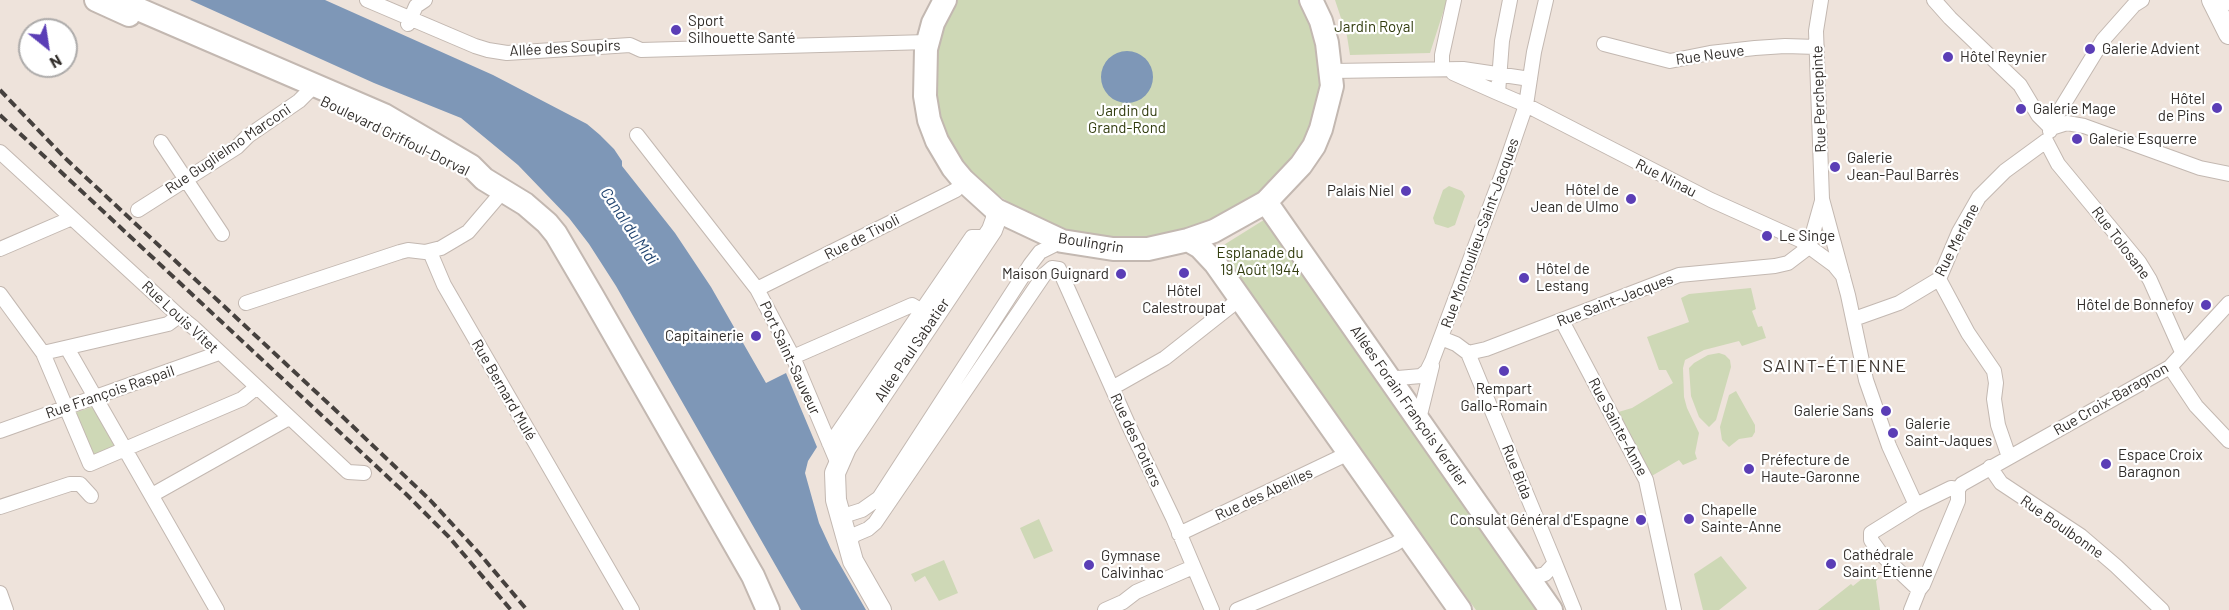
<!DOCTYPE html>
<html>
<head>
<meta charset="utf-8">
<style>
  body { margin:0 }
  #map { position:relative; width:2229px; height:610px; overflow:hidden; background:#eee3db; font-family:Barlow,sans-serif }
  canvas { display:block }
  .north { position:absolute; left:18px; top:18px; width:60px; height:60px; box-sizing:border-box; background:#fff; border:2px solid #adabaa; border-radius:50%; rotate:150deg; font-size:16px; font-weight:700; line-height:24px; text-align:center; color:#312d2a }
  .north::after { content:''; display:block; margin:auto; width:21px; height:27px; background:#5b3eb6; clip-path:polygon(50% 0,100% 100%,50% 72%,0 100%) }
</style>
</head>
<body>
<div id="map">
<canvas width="2229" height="610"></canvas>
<div class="north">N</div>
</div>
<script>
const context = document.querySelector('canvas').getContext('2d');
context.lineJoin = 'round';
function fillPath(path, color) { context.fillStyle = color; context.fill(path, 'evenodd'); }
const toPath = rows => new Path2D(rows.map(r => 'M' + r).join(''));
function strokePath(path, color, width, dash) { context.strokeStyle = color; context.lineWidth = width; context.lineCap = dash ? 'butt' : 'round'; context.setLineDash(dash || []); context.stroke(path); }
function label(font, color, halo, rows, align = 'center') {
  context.font = font + ' Barlow,sans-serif'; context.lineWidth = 4.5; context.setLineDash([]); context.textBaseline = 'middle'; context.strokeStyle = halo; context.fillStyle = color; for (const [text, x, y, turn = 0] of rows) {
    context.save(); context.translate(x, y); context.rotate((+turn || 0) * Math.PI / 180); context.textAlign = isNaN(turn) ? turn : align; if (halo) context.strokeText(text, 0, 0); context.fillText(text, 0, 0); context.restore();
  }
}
const green = toPath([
  [958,0,1299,0,1315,36,1320,79,1316,115,1300,150,1272,184,1232,213,1176,234,1139,239,1100,237,1051,226,1024,212,982,185,955,155,938,114,934,76,935,52,940,36],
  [1335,0,1447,0,1430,53,1350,55,1347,36],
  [1449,186,1462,191,1465,196,1455,225,1448,228,1435,224,1433,218,1443,190],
  [1267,218,1543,610,1476,610,1214,251],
  [1751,288,1756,309,1752,311,1758,327,1762,326,1766,338,1742,346,1739,341,1704,350,1685,360,1683,368,1684,397,1687,408,1699,433,1695,453,1697,459,1683,465,1679,460,1650,477,1615,413,1632,408,1673,383,1666,370,1659,370,1647,337,1689,322,1681,298,1689,294],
  [1719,353,1725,355,1730,360,1731,367,1716,420,1709,427,1699,417,1691,396,1689,368,1694,363,1708,355],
  [1736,391,1755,425,1755,432,1752,437,1739,439,1729,447,1722,440,1720,427,1729,395],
  [95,406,118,446,92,457,74,413],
  [1039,519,1053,551,1034,559,1020,528],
  [1721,556,1747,588,1719,610,1703,610,1694,574],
  [944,560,958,593,939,601,925,576,915,582,911,574],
  [1873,570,1879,578,1876,581,1880,610,1818,610,1851,584,1853,586]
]);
const water = toPath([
  [190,0,325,0,493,75,587,124,600,135,614,149,622,161,622,166,675,233,711,287,766,383,786,373,817,447,808,461,805,473,819,523,831,549,866,610,801,610,616,286,589,244,569,218,518,165,461,118,374,83],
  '1101 77a26 26 0 1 1 52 0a26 26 0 1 1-52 0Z'
]);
const street = toPath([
  [367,0,475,46,488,50,507,53,630,45,641,50,928,42],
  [1510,0,1502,41,1498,93,1526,105,1534,52,1546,0],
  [1821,0,1816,31,1822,199,1848,295,1866,380,1889,446,1916,505],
  [1934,0,1950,18,2020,85,2038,115,2051,128],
  [2228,0,2229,3],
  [408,24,416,6,425,0],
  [1604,44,1670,61,1710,53,1755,48,1785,46,1817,47],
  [1442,69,1442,55,1454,0],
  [1332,71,1463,69,1530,79],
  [1453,73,1498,93],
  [2051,128,2067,123,2084,126,2200,168,2229,174],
  [2050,131,2057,115,2103,40,2134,5,2142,0],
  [637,135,757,289,793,357,838,464],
  [2046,141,2058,164,2139,262,2150,280,2182,352],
  [161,142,222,234],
  [0,152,179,316,194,328,348,472,364,473],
  [138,210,237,147,248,136,299,101,315,85],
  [1809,247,1822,201],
  [0,249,72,218],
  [430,252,444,285,632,610],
  [1939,279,1968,333,1994,371,1996,383,1994,399,1998,425,2009,457],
  [757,289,956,190,963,180],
  [0,294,43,353,90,464,242,399,257,387],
  [246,303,400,252,408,250,425,252,441,248,468,232,503,191],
  [1854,319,1899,303,1939,279,1959,232,1979,197,2005,171,2046,141],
  [1562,321,1646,480,1674,610],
  [1441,338,1456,344,1468,353,1486,349,1679,275,1775,266,1788,263,1809,247],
  [67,348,217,610],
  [43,353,168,324,179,316],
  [1468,353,1555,563,1545,574,1529,578],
  [793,357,912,305,922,311],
  [2170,367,2196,406,2229,441],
  [1388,377,1398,378,1421,376,1427,371,1432,361,1503,172,1526,105,1711,200,1800,240,1834,265,1843,276],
  [1112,388,1165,358,1241,298],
  [1419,419,1432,366],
  [0,431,219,353],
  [829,443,835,437,972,237,988,237],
  [1990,467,2001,483,2081,536,2116,566,2162,610],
  [152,495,289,418],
  [0,507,70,484,80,484,91,496],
  [840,517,862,510,879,498,1030,265,1040,252,1062,241],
  [1179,534,1349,453],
  [848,545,854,535,868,529,875,523,1044,275,1052,268,1059,269,1129,426,1173,518,1212,610],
  [1555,563,1574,610],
  [1919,590,1882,555,1871,540,1871,533,1916,505,1951,488,1958,489],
  [0,593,6,610],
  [1105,610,1123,602,1136,592,1193,567],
  [1237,610,1395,544,1407,536],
  [1911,610,1919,590,1923,585,1958,501,1958,489,1962,484,2170,367,2229,303]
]);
const secondary = toPath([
  [2212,0,2229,34],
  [881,610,853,561,836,500,835,473,846,448,992,230,996,219,996,210]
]);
const primary = toPath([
  [96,0,129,15],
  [117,0,384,115,471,166,484,179,525,204,547,223,556,234,593,297,753,576,768,610],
  [945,0,933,23,926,49,925,96,929,120,937,141,953,168,963,180,996,210,1062,241,1113,249,1148,249,1188,240,1214,231,1266,202,1301,165,1314,146,1321,129,1332,86,1327,43,1321,21,1311,0],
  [1266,202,1551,610],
  [1188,240,1200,247,1215,263,1460,610]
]);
const rail = toPath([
  [0,90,65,158,345,419,430,500,479,553,527,610],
  [0,115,406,494,449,537,511,610]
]);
const markers = [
  [676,30,6,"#5b3eb6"],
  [2090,49,6,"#5b3eb6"],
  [1948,57,6,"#5b3eb6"],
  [2217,108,6,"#5b3eb6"],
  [2021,109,6,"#5b3eb6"],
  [2077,139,6,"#5b3eb6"],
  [1835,167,6,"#5b3eb6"],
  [1406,191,6,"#5b3eb6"],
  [1631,199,6,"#5b3eb6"],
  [1767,236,6,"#5b3eb6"],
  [1184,273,6,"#5b3eb6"],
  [1121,274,6,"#5b3eb6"],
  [1524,278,6,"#5b3eb6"],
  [2206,305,6,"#5b3eb6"],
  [756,336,6,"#5b3eb6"],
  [1504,371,6,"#5b3eb6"],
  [1886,411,6,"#5b3eb6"],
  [1893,433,6,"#5b3eb6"],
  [2106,464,6,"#5b3eb6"],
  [1749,469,6,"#5b3eb6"],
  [1689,519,6,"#5b3eb6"],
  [1641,520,6,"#5b3eb6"],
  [1831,564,6,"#5b3eb6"],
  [1089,565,6,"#5b3eb6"]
];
const poiNames = [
  ["Sport",688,21],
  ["Silhouette Santé",688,38],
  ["Galerie Advient",2102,49],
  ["Hôtel Reynier",1960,57],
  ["Hôtel",2205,99,"right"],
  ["de Pins",2205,116,"right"],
  ["Galerie Mage",2033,109],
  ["Galerie Esquerre",2089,139],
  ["Galerie",1847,158],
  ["Jean-Paul Barrès",1847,175],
  ["Hôtel de",1619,190,"right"],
  ["Jean de Ulmo",1619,207,"right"],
  ["Palais Niel",1394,191,"right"],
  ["Le Singe",1779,236],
  ["Hôtel de",1536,269],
  ["Lestang",1536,286],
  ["Maison Guignard",1109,274,"right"],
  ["Hôtel",1184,291,"center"],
  ["Calestroupat",1184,308,"center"],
  ["Hôtel de Bonnefoy",2194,305,"right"],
  ["Capitainerie",744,336,"right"],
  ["Rempart",1504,389,"center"],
  ["Gallo-Romain",1504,406,"center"],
  ["Galerie Sans",1874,411,"right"],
  ["Galerie",1905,424],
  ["Saint-Jaques",1905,441],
  ["Espace Croix",2118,455],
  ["Baragnon",2118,472],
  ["Préfecture de",1761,460],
  ["Haute-Garonne",1761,477],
  ["Chapelle",1701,510],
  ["Sainte-Anne",1701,527],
  ["Consulat Général d'Espagne",1629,520,"right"],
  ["Cathédrale",1843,555],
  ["Saint-Étienne",1843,572],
  ["Gymnase",1101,556],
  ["Calvinhac",1101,573]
];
const parkNames = [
  ["Jardin Royal",1374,27],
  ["Jardin du",1127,111],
  ["Grand-Rond",1127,128],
  ["Esplanade du",1260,253],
  ["19 Août 1944",1260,270]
];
const streetNames = [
  ["Allée des Soupirs",565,48,-3],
  ["Rue Neuve",1710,55,-8],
  ["Rue Perchepinte",1819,99,-92],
  ["Boulevard Griffoul-Dorval",395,136,26],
  ["Rue Guglielmo Marconi",228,149,-34],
  ["Rue Ninau",1666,178,27],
  ["Rue Montoulieu-Saint-Jacques",1480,233,-70],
  ["Rue de Tivoli",862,237,-27],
  ["Rue Merlane",1957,240,-63],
  ["Boulingrin",1091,243,9],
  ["Rue Tolosane",2121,243,53],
  ["Rue Saint-Jacques",1615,300,-21],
  ["Rue Louis Vitet",180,317,43],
  ["Allée Paul Sabatier",912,350,-56],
  ["Port Saint-Sauveur",790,358,65],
  ["Rue Bernard Mulé",504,390,60],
  ["Rue François Raspail",110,392,-19],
  ["Rue Croix-Baragnon",2111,399,-30],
  ["Allées Forain François Verdier",1409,406,55],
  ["Rue Sainte-Anne",1618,427,62],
  ["Rue des Potiers",1136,440,65],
  ["Rue Bida",1517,472,68],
  ["Rue des Abeilles",1264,494,-25],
  ["Rue Boulbonne",2062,527,35]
];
const waterNames = [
  ["Canal du Midi",629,226,56]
];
const quarterNames = [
  ["SAINT-ÉTIENNE",1835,366]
];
fillPath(green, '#ced8b6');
fillPath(water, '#7e97b7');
strokePath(street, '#c3b8b1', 16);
strokePath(secondary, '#c3b8b1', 22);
strokePath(primary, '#c3b8b1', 26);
strokePath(street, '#fff', 14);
strokePath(secondary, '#fff', 20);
strokePath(primary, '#fff', 22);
strokePath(rail, '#46413e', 4, [9, 4.5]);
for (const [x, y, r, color] of markers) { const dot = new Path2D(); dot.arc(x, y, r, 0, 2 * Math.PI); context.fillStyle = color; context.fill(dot); strokePath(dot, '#fff', 2); }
label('15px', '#312d2a', '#fff', poiNames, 'left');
label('15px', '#323d0f', '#fff', parkNames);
label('15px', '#312d2a', '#fff', streetNames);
label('italic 16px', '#224571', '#fff', waterNames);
context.letterSpacing = '1.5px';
label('18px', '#3a322c', '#fff', quarterNames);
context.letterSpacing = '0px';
</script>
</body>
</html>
